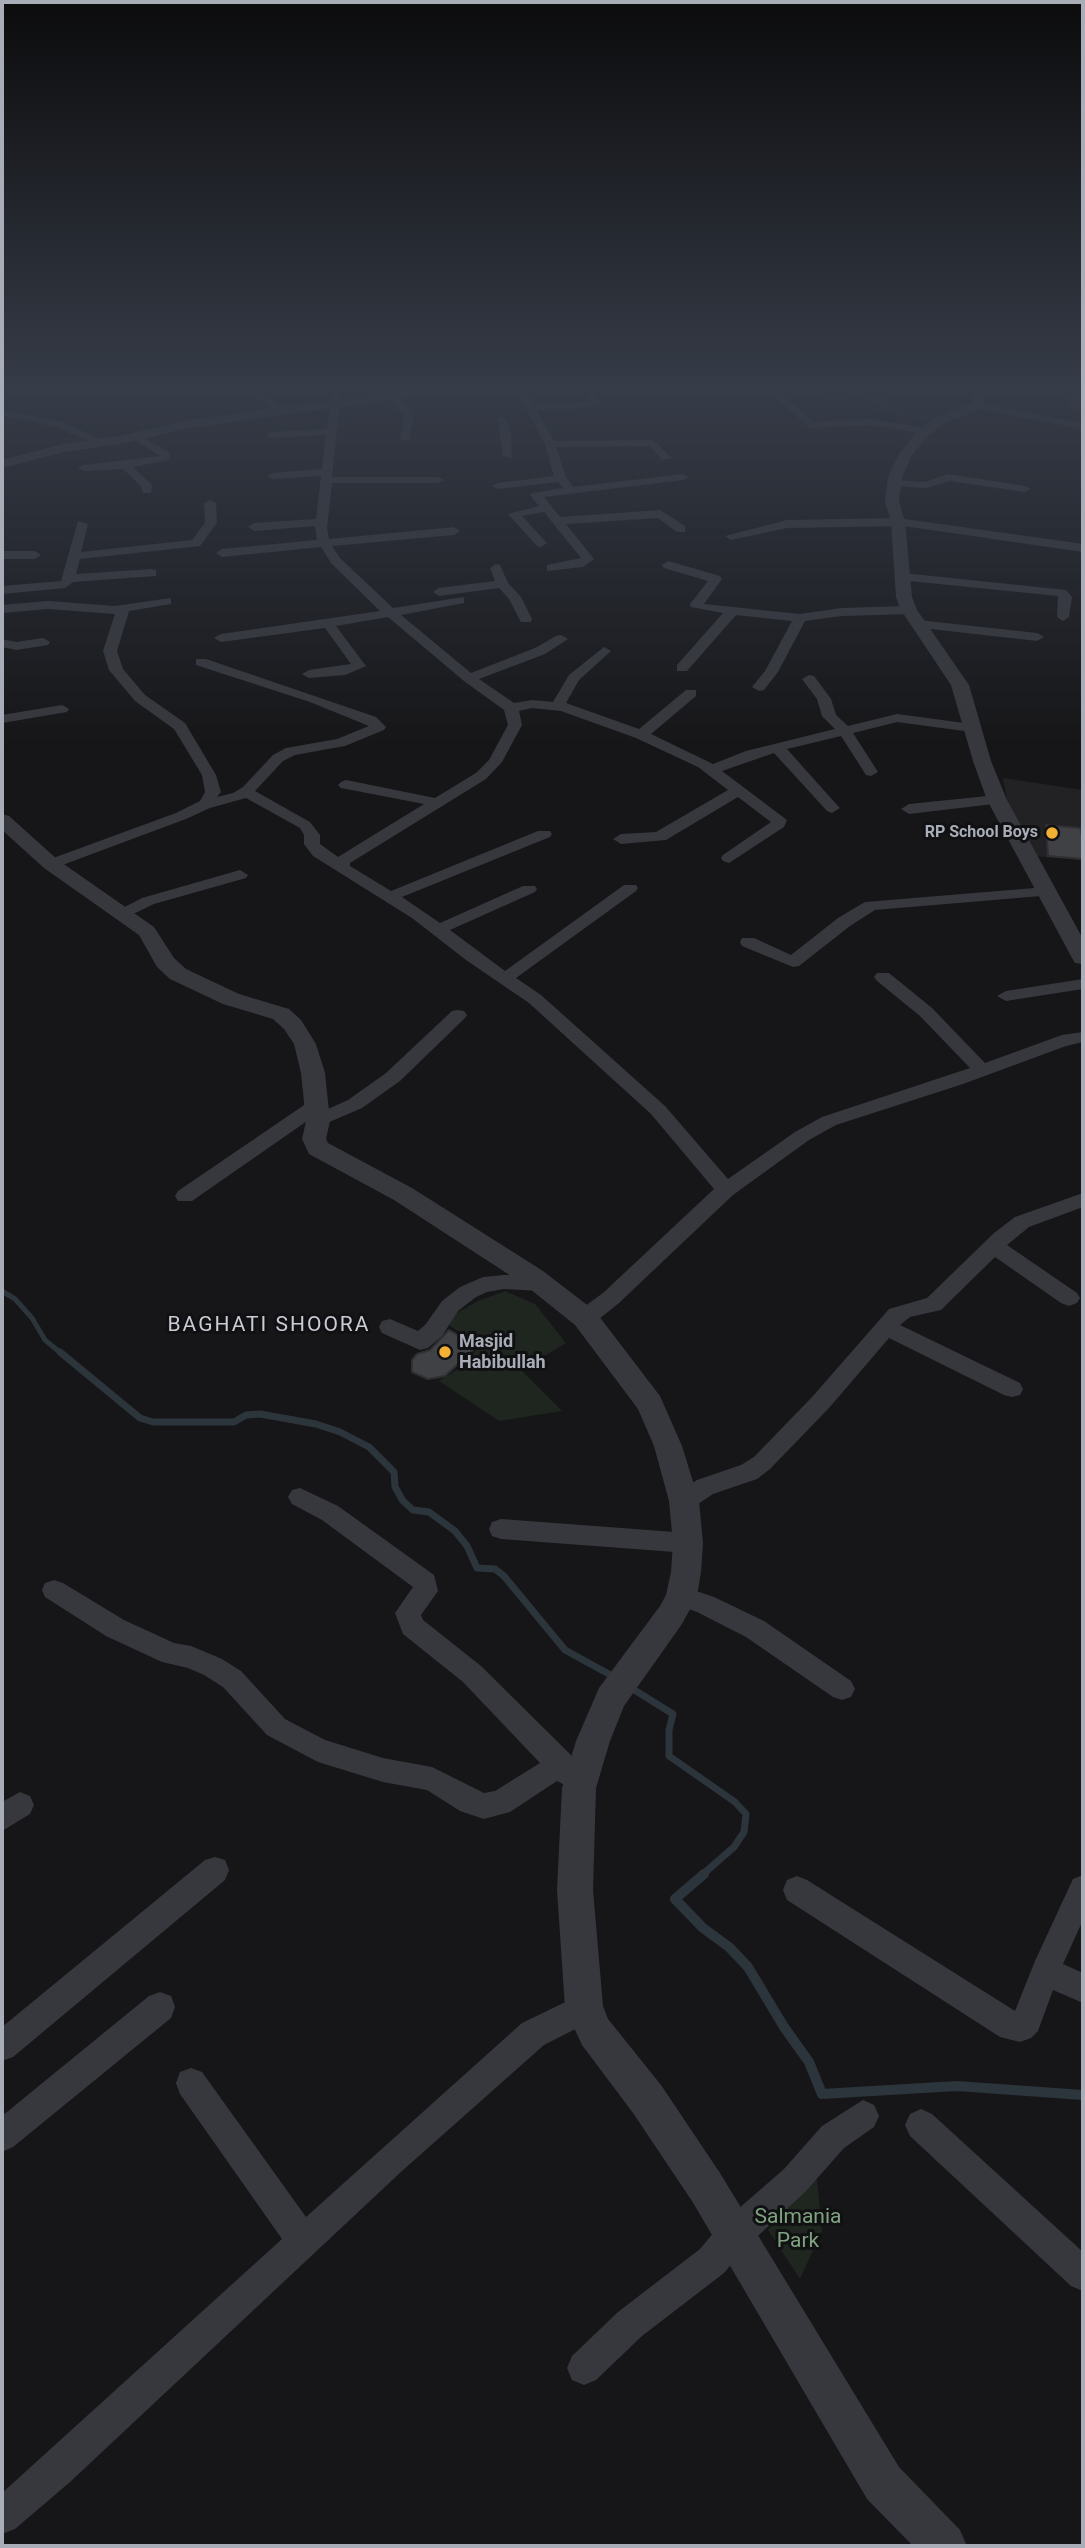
<!DOCTYPE html>
<html>
<head>
<meta charset="utf-8">
<style>
  body { margin:0 }
  #map { position:relative; width:1085px; height:2548px; overflow:hidden; background:#161618; font-family:Roboto,sans-serif }
  canvas { display:block }
  .frame { position:absolute; inset:0; border:4px solid #a8adb8; pointer-events:none }
</style>
</head>
<body>
<div id="map">
<canvas width="1085" height="2548"></canvas>
<div class="frame"></div>
</div>
<script>
const context = document.querySelector('canvas').getContext('2d');
context.lineJoin = 'round';
function fillPath(path, color) { context.fillStyle = color; context.fill(path, 'evenodd'); }
const toPath = rows => new Path2D(rows.map(r => 'M' + r).join(''));
function strokePath(path, color, width, dash) { context.strokeStyle = color; context.lineWidth = width; context.lineCap = dash ? 'butt' : 'round'; context.setLineDash(dash || []); context.stroke(path); }
function label(font, color, halo, rows, align = 'center') {
  context.font = font + ' Roboto,sans-serif'; context.lineWidth = 6; context.setLineDash([]); context.textBaseline = 'middle'; context.strokeStyle = halo; context.fillStyle = color; for (const [text, x, y, turn = 0] of rows) {
    context.save(); context.translate(x, y); context.rotate((+turn || 0) * Math.PI / 180); context.textAlign = isNaN(turn) ? turn : align; if (halo) context.strokeText(text, 0, 0); context.fillText(text, 0, 0); context.restore();
  }
}
const built = toPath([
  [828,392,877,392,897,407,930,417,923,421,881,411,866,398,827,401,820,393],
  [1003,778,1083,790,1083,860,1032,856,1009,811]
]);
const green = toPath([
  [505,1291,535,1304,566,1343,521,1370,562,1411,499,1421,439,1381,461,1367,480,1346,446,1323,455,1314,478,1301],
  [816,2170,822,2231,800,2279,768,2230]
]);
const streamFar2 = toPath([
  [2,1291,15,1299,32,1318,45,1340,62,1354]
]);
const streamFar1 = toPath([
  [60,1352,140,1418,153,1422,234,1422,246,1415,260,1414,316,1424,340,1432,369,1447,394,1472,395,1487,403,1501,413,1510,429,1512,455,1531,467,1546,477,1568,495,1569,504,1576,565,1650,616,1678],
  [628,1686,673,1714,669,1730,669,1756,735,1802,746,1814,744,1832,734,1847,702,1875]
]);
const stream = toPath([
  [704,1874,675,1899,703,1928,729,1947,748,1967,784,2027,809,2062,822,2094,957,2086,1083,2095]
]);
const building = toPath([
  [1046,825,1080,828,1083,839,1083,859,1048,856,1046,825],
  [449,1330,477,1346,445,1376,428,1379,412,1372,412,1360,417,1354,430,1350,449,1330]
]);
const minor = toPath([
  [247,392,260,392,289,412,280,414,247,392],
  [331,392,341,392,332,477,438,477,444,480,438,483,332,483,327,528,329,539,454,527,460,531,454,535,332,546,340,558,393,608,464,597,464,603,401,615,471,673,535,648,556,636,561,635,568,639,545,654,479,679,514,703,532,700,553,702,569,675,604,647,611,651,579,680,566,703,639,729,686,690,696,690,696,696,651,734,713,764,746,751,835,729,822,716,817,699,802,679,809,675,814,676,831,699,836,715,848,726,897,714,972,724,979,728,972,732,897,722,853,733,878,772,871,776,866,775,841,736,787,749,837,805,840,808,832,813,827,811,774,753,722,771,787,820,784,827,729,863,723,861,721,858,723,855,771,822,738,797,666,840,621,844,613,839,621,834,656,832,728,790,698,767,636,738,561,711,532,708,519,711,522,725,502,762,486,779,350,863,350,866,391,891,538,831,550,831,552,834,550,837,402,897,440,923,523,886,535,886,537,889,535,892,450,930,505,971,624,885,636,885,638,888,636,891,516,978,541,995,665,1106,728,1179,795,1132,822,1117,970,1068,920,1016,877,981,874,977,877,973,889,973,932,1008,985,1063,1062,1035,1083,1032,1083,1042,1066,1046,963,1084,836,1125,809,1140,733,1195,619,1303,593,1324,585,1326,577,1324,574,1318,577,1312,603,1293,714,1189,651,1114,529,1003,466,960,412,918,313,856,304,844,304,835,300,828,246,798,210,808,186,819,57,867,45,867,43,864,45,861,176,813,200,801,205,792,202,775,174,729,135,701,109,670,103,651,115,614,48,609,2,613,2,605,48,601,115,606,171,598,171,604,129,611,117,651,123,669,145,695,185,723,216,775,221,792,217,797,233,793,243,787,273,755,286,748,337,739,369,726,310,702,196,665,196,659,206,659,376,717,386,727,384,730,345,746,295,755,283,761,255,791,310,822,320,835,320,844,338,857,424,804,341,788,338,785,341,782,346,780,435,798,476,773,489,760,508,725,504,710,464,681,388,617,336,626,366,666,345,675,309,678,302,674,309,670,351,664,325,628,221,642,214,638,221,634,380,611,331,563,321,547,222,557,216,553,222,549,317,540,315,526,254,531,248,527,254,523,316,519,321,476,273,479,267,476,273,473,322,469,326,435,270,438,265,435,270,432,327,429,331,392],
  [517,392,527,392,534,404,590,402,585,392,595,392,601,404,598,407,537,410,554,441,653,440,672,458,662,460,650,446,556,447,566,477,573,487,683,474,689,477,683,480,544,497,560,517,660,510,685,526,685,532,677,532,658,518,566,524,594,559,583,567,547,571,547,565,581,558,544,512,522,516,547,543,541,547,537,546,508,514,539,506,530,495,532,493,563,488,558,482,498,489,492,486,498,483,554,476,545,444,517,392],
  [770,392,781,392,813,422,870,419,926,428,931,431,926,434,870,425,810,428,770,392],
  [1075,392,1083,392,1079,403,1083,404,1083,410,1068,404,1075,392],
  [390,395,398,395,414,415,409,441,400,439,404,415,389,397,390,395],
  [977,403,1083,423,1083,429,973,408,972,406,977,403],
  [2,410,60,421,109,443,100,445,53,426,2,416,2,410],
  [497,417,505,417,511,433,512,458,503,456,497,417],
  [138,434,170,453,169,460,133,467,152,485,151,493,143,493,141,486,123,469,84,471,78,468,84,465,160,456,134,439,134,435,138,434],
  [948,474,1025,486,1031,489,1025,492,949,481,926,488,894,486,888,483,894,480,925,482,948,474],
  [210,500,216,503,217,523,200,546,80,559,76,574,152,569,156,570,156,576,73,582,65,588,2,594,2,586,61,581,78,521,88,524,81,552,192,540,205,523,204,503,210,500],
  [898,518,1083,544,1083,552,903,526,787,528,731,540,725,536,787,520,898,518],
  [2,551,35,551,41,555,35,559,2,559,2,551],
  [668,561,720,576,722,579,704,604,800,614,841,608,909,606,915,610,909,614,841,616,805,621,778,672,764,690,759,691,752,687,765,671,792,621,736,615,687,671,677,671,677,665,723,613,691,607,690,604,708,581,664,568,662,565,668,561],
  [496,564,500,565,508,583,521,597,532,619,531,622,521,622,509,599,499,588,439,596,433,592,439,588,495,581,490,568,496,564],
  [903,573,1066,590,1072,597,1069,617,1063,621,1057,617,1058,596,899,580,897,577,903,573],
  [918,620,1037,633,1044,637,1037,641,913,627,913,621,918,620],
  [43,638,50,642,48,645,16,650,2,647,2,639,16,642,43,638],
  [62,705,69,709,67,712,2,723,2,715,62,705],
  [997,795,1002,797,1005,800,1002,803,909,814,901,809,909,804,997,795],
  [240,870,248,875,246,878,154,904,127,917,121,918,113,913,142,898,240,870],
  [1047,887,1055,892,1053,895,875,910,850,926,799,966,793,967,742,946,740,942,742,938,754,938,791,955,838,918,865,902,1047,887],
  [1083,979,1083,989,1006,1001,997,996,1006,991,1083,979],
  [458,1010,464,1011,467,1015,464,1019,400,1081,362,1108,318,1127,311,1125,310,1119,192,1201,178,1201,175,1196,178,1191,310,1101,324,1101,326,1105,317,1114,348,1100,386,1073,452,1011,458,1010],
  [1083,1193,1083,1207,1029,1227,1007,1245,1077,1293,1080,1298,1077,1303,1069,1306,1061,1303,995,1257,941,1310,910,1317,900,1325,1020,1383,1023,1389,1020,1395,1012,1397,1004,1395,889,1338,829,1408,770,1469,757,1479,713,1494,692,1508,684,1511,676,1508,672,1501,676,1494,697,1480,741,1465,754,1457,813,1396,889,1309,927,1298,994,1233,1015,1217,1083,1193],
  [504,1275,540,1275,547,1278,551,1283,547,1288,540,1291,504,1289,487,1292,476,1297,458,1311,442,1336,428,1348,420,1350,382,1333,379,1327,382,1321,390,1319,418,1331,426,1324,442,1301,460,1287,483,1277,504,1275],
  [300,1488,338,1506,434,1575,438,1591,421,1615,423,1620,481,1666,571,1755,583,1775,579,1784,569,1787,557,1781,510,1812,484,1819,460,1811,427,1790,383,1782,318,1762,267,1735,223,1687,204,1675,188,1668,162,1662,106,1636,45,1597,42,1590,45,1583,54,1580,63,1583,124,1620,174,1643,191,1646,222,1659,241,1671,285,1719,325,1740,383,1758,432,1767,484,1793,495,1791,540,1763,463,1682,403,1634,395,1613,413,1587,322,1520,292,1504,288,1497,292,1490,300,1488],
  [501,1519,688,1533,697,1536,700,1543,697,1550,688,1553,501,1539,492,1536,489,1529,492,1522,501,1519],
  [681,1586,714,1597,764,1621,851,1681,855,1689,851,1697,842,1700,833,1697,746,1637,697,1612,672,1603,669,1596,672,1589,681,1586],
  [20,1792,30,1796,34,1805,30,1814,2,1831,2,1802,20,1792],
  [215,1857,225,1860,229,1870,225,1880,13,2057,2,2061,2,2027,205,1860,215,1857],
  [1083,1875,1083,1920,1063,1964,1083,1973,1083,2003,1053,1990,1038,2031,1031,2038,1020,2042,1000,2037,787,1900,783,1890,787,1880,797,1876,807,1880,1015,2011,1035,1961,1073,1879,1083,1875],
  [160,1992,171,1996,175,2007,171,2018,13,2147,2,2152,2,2116,149,1996,160,1992],
  [584,1993,595,1997,599,2008,595,2019,544,2045,402,2171,70,2482,15,2529,2,2534,2,2493,282,2239,180,2094,176,2083,180,2072,191,2068,202,2072,306,2217,522,2023,584,1993],
  [863,2100,874,2105,879,2116,874,2127,844,2148,806,2191,745,2248,724,2273,642,2336,596,2380,584,2385,572,2380,567,2368,572,2356,618,2312,700,2249,721,2224,784,2169,822,2126,863,2100],
  [921,2109,932,2114,1083,2252,1083,2291,1071,2286,910,2136,905,2125,910,2114,921,2109]
]);
const tertiary = toPath([
  [391,392,428,392,422,396,189,428,120,444,64,452,2,468,2,460,63,444,120,436,189,420,391,392],
  [975,392,987,392,982,409,943,424,926,438,912,455,902,477,899,501,905,522,912,597,917,610,969,685,991,761,1007,800,1083,939,1083,964,1075,963,1072,958,987,800,973,761,951,685,901,610,896,597,891,522,885,501,888,477,899,454,916,432,933,418,971,404,975,392],
  [2,814,9,816,58,860,154,927,174,958,186,969,239,994,289,1009,301,1020,316,1044,325,1073,330,1121,326,1139,328,1143,412,1188,543,1271,595,1311,660,1396,682,1446,699,1501,703,1543,701,1572,697,1596,682,1624,624,1706,610,1741,596,1788,593,1890,603,2006,608,2019,661,2085,720,2173,899,2467,960,2530,967,2546,913,2546,867,2499,692,2201,633,2113,582,2045,565,2008,557,1890,562,1788,576,1741,599,1688,660,1606,666,1595,671,1572,673,1543,669,1501,654,1446,638,1409,575,1325,525,1285,394,1200,309,1154,302,1139,306,1121,301,1073,294,1044,284,1029,273,1019,223,1004,170,979,157,967,139,935,44,868,2,830,2,814]
]);
const markers = [
  [1052,833,7,"#f2b134"],
  [445,1352,7,"#f2b134"]
];
const farPoinames = [
  ["RP School Boys",1038,833]
];
const poiNames = [
  ["Masjid",459,1342],
  ["Habibullah",459,1363]
];
const quarterNames = [
  ["BAGHATI SHOORA",269,1326]
];
const nearParknames = [
  ["Salmania",798,2218],
  ["Park",798,2242]
];
fillPath(built, '#222225');
fillPath(green, '#1e261f');
strokePath(streamFar2, '#2c353c', 5);
strokePath(streamFar1, '#2c353c', 7);
strokePath(stream, '#2c353c', 10);
fillPath(building, '#404145');
strokePath(building, '#303034', 2);
fillPath(minor, '#37383d');
fillPath(tertiary, '#37383d');
const sky = context.createLinearGradient(0, 0, 0, 749);
sky.addColorStop(0, '#0c0c0d');
sky.addColorStop(0.52, '#363c48');
sky.addColorStop(1, '#363c4800');
context.fillStyle = sky;
context.fillRect(0, 0, 1085, 749);
for (const [x, y, r, color] of markers) { const dot = new Path2D(); dot.arc(x, y, r, 0, 2 * Math.PI); context.fillStyle = color; context.fill(dot); strokePath(dot, '#111113', 2.5); }
label('bold 16px', '#a8adb8', '#111113', farPoinames, 'right');
label('bold 18px', '#a8adb8', '#111113', poiNames, 'left');
context.letterSpacing = '2px';
label('21px', '#c9ccd4', '#111113', quarterNames);
context.letterSpacing = '0px';
label('21px', '#7fa381', '#111113', nearParknames);
</script>
</body>
</html>
